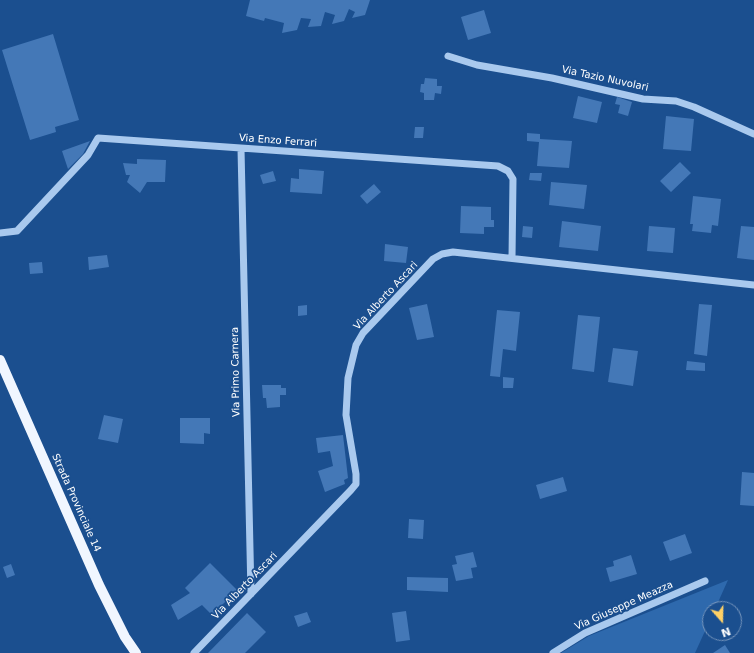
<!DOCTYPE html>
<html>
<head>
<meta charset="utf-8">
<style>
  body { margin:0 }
  #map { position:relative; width:754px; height:653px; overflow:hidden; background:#1b4f8f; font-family:"DejaVu Sans",sans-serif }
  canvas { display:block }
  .north { position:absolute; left:702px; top:601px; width:40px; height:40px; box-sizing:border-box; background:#1b4f8f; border:1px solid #7695bc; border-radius:50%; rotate:160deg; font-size:11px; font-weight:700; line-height:16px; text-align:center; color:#fff }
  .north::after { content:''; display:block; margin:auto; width:14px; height:18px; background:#ffd166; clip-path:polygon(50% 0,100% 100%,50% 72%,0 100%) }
</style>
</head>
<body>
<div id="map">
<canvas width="754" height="653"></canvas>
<div class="north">N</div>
</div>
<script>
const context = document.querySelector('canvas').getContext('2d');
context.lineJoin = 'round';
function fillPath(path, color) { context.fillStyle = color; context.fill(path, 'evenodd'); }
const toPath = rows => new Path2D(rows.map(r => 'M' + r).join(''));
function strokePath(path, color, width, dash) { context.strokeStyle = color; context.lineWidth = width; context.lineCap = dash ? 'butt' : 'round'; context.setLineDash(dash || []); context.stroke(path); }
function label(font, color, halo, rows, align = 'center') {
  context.font = font + ' "DejaVu Sans",sans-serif'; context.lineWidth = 3.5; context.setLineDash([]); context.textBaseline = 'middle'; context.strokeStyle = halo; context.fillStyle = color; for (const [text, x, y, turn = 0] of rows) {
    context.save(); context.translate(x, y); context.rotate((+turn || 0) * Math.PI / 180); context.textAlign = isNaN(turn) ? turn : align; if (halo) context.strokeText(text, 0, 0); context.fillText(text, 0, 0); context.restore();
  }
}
const green = toPath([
  [728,580,715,609,710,609,710,620,695,653,561,653,589,636]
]);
const building = toPath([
  [250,0,370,0,365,15,352,18,355,12,349,9,344,21,332,24,335,15,325,12,321,26,308,27,311,19,301,18,297,30,282,33,284,23,265,18,264,21,246,16],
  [484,10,491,33,468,40,461,17],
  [53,34,79,120,55,127,56,132,30,140,2,50],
  [425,78,437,79,437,86,442,86,441,94,435,93,434,100,424,100,424,93,420,92,421,84,424,84],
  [578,96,602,102,597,123,573,118],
  [617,97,632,102,628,116,618,113,620,105,615,104],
  [666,116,694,119,691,151,663,149],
  [415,127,424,127,423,138,414,138],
  [527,133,540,134,540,139,572,141,569,168,537,166,539,142,527,141],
  [90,141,83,154,68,169,62,151],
  [137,159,166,160,165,182,147,182,140,193,127,182,130,175,126,175,123,163,137,164],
  [680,162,691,173,671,192,660,181],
  [299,169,324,171,322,194,290,192,291,178,299,179],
  [273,171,276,181,263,184,260,175],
  [530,173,542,173,541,181,529,180],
  [551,182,587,185,584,209,549,205],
  [374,184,381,192,367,204,360,196],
  [693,196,721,199,718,226,712,225,711,233,692,231,693,224,690,224],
  [461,206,491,207,491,220,494,220,494,227,484,227,484,234,460,233],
  [562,221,601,226,598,251,559,247],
  [523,226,533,227,532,238,522,237],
  [649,226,675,228,673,253,647,251],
  [741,226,754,227,754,260,737,258],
  [385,244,408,247,406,263,384,261],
  [107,255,109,267,89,270,88,257],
  [42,262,43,273,30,274,29,263],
  [427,304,434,337,417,340,409,308],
  [699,304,712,305,707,356,694,354],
  [307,305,307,315,298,316,298,306],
  [497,310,520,312,516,351,503,349,500,377,490,376],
  [578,315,600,317,594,372,572,369],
  [613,348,638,351,633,386,608,382],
  [687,361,705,363,705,371,686,370],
  [503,377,514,378,513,388,503,388],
  [262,385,281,385,281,388,286,388,286,395,280,395,280,407,267,408,266,398,263,398],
  [104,415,123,419,118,443,98,439],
  [180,418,210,418,210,434,204,433,204,444,180,443],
  [343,435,348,478,344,480,345,484,325,492,318,471,333,466,330,451,318,453,316,438],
  [742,472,754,473,754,506,740,505],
  [563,477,567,491,540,499,536,485],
  [409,519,424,520,423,539,408,538],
  [685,534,692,553,670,561,663,542],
  [473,552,477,567,471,568,473,578,456,581,452,565,457,564,455,556],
  [631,555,637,574,610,582,606,568,614,566,613,561],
  [210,563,237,590,212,615,202,605,178,620,171,605,190,593,185,588],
  [11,564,15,575,7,578,3,567],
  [407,577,448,578,448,592,407,590],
  [406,611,410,640,396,642,392,613],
  [307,612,311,622,298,627,294,616],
  [247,613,266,632,245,653,208,653],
  [725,645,730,653,713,653]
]);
const minor = toPath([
  [448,56,477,65,552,78,643,99,676,101,694,107,754,134],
  [241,149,251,594],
  [0,233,17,231,88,155,98,138,498,166,508,171,513,179,512,258],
  [194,653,351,490,356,484,356,474,346,415,348,378,356,345,363,333,433,259,442,254,453,252,754,285],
  [553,653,585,633,705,581]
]);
const major = toPath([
  [0,360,99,585,125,637,136,653]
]);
const streetNames = [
  ["Via Tazio Nuvolari",605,79,12],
  ["Via Enzo Ferrari",278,141,4],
  ["Via Alberto Ascari",386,296,-47],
  ["Via Primo Carnera",236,372,-91],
  ["Strada Provinciale 14",76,503,66],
  ["Via Alberto Ascari",245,586,-46],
  ["Via Giuseppe Meazza",624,606,-24]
];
fillPath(green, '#2e69ad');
fillPath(building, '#4478b7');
strokePath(minor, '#a9c9ee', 7);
strokePath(major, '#f0f6ff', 10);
label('10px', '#fff', '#1b4f8f', streetNames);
</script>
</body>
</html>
